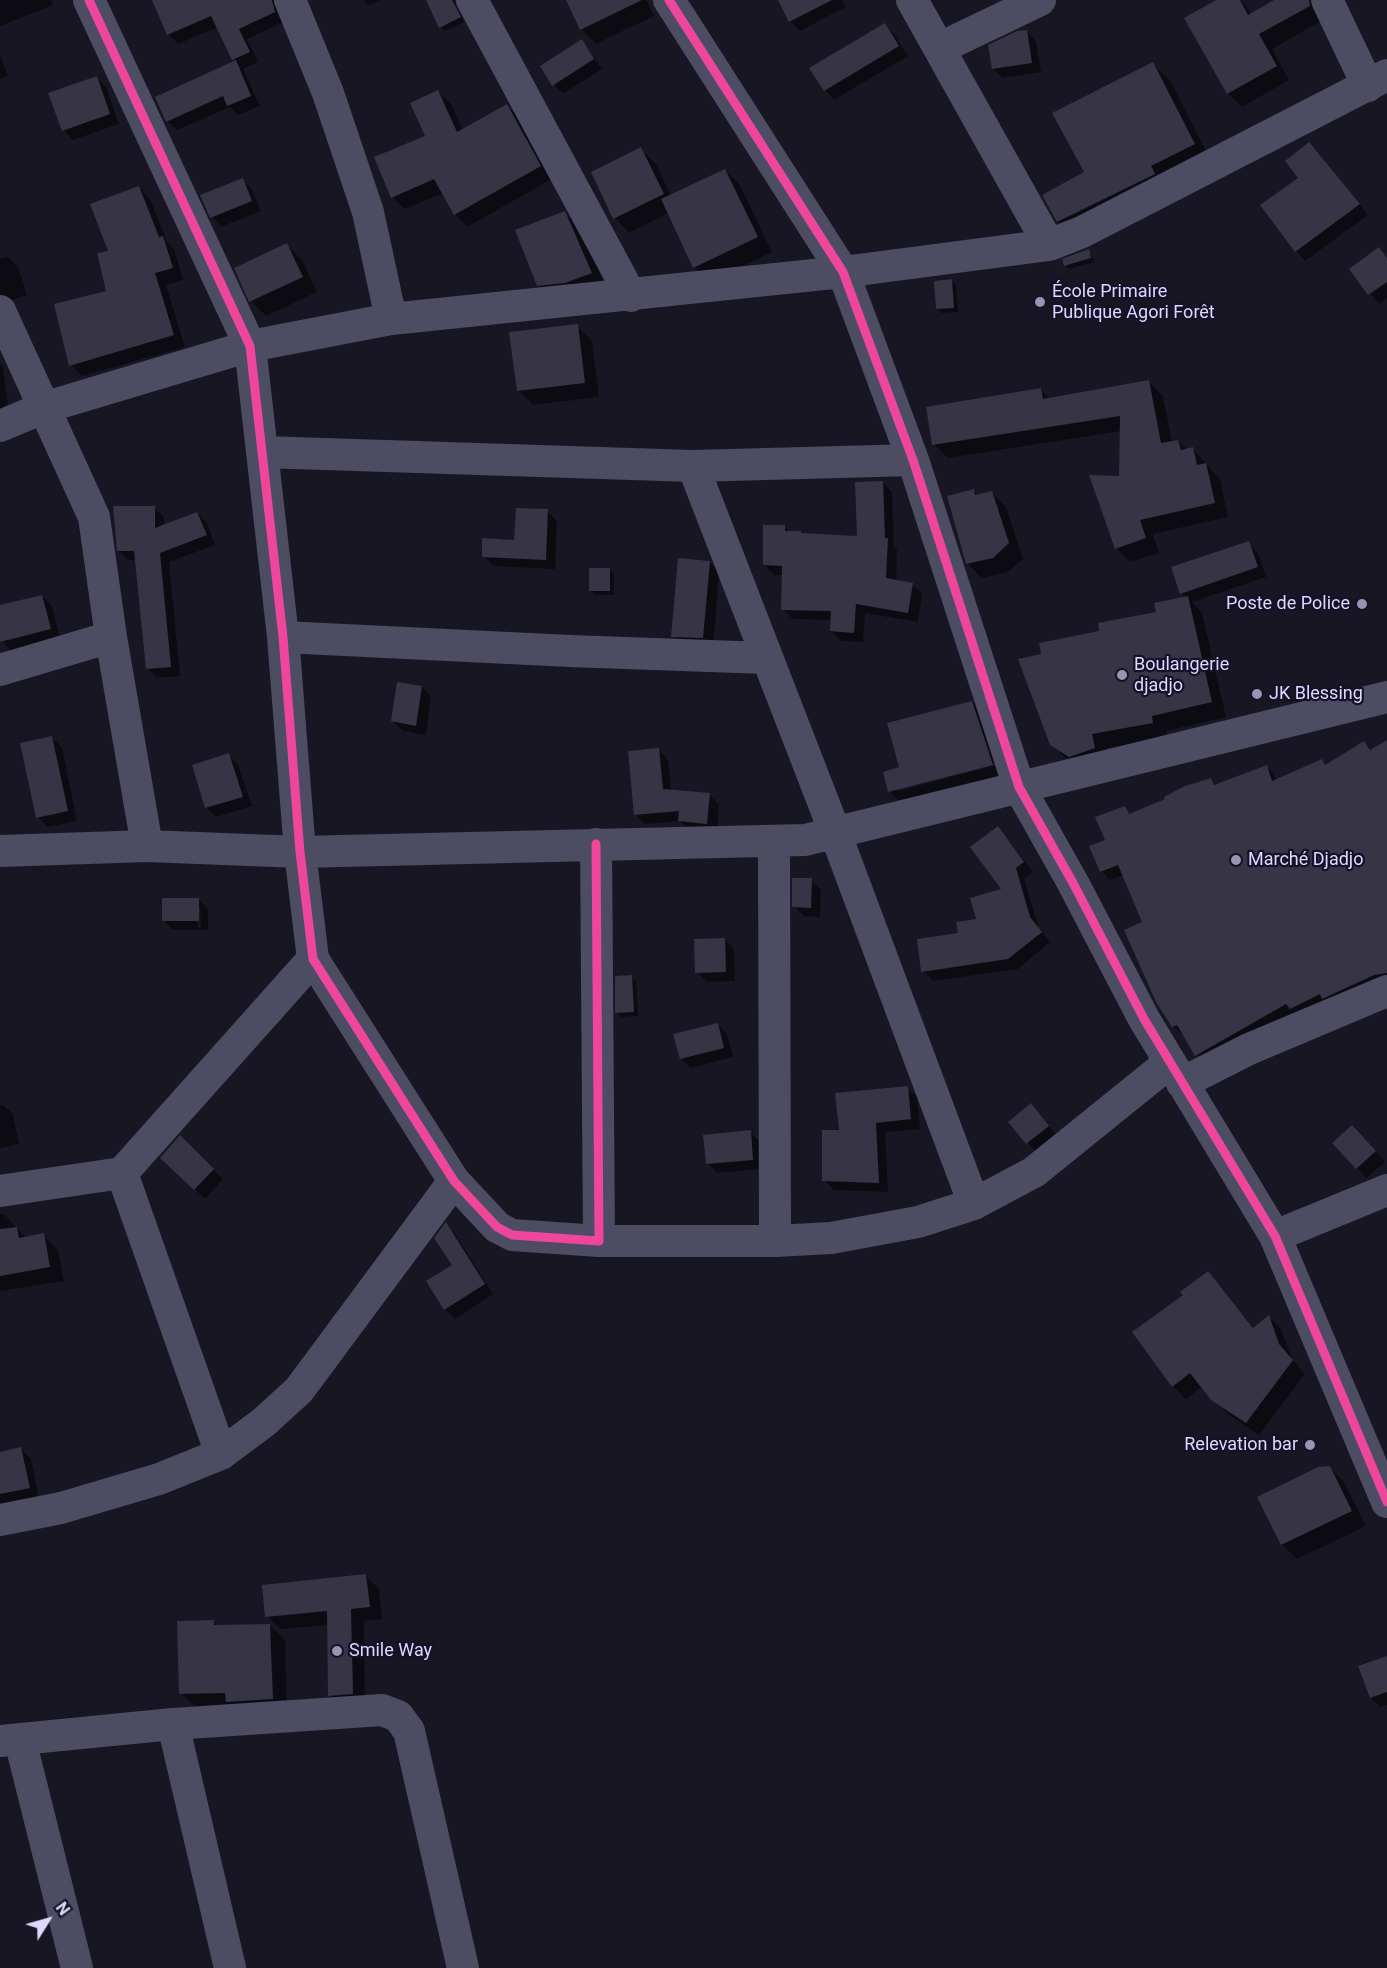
<!DOCTYPE html>
<html>
<head>
<meta charset="utf-8">
<style>
  body { margin:0 }
  #map { position:relative; width:1387px; height:1968px; overflow:hidden; background:#181623; font-family:Roboto,sans-serif }
  canvas { display:block }
  .north { position:absolute; left:18px; top:1890px; width:60px; height:60px; -webkit-text-stroke:4px #141128; paint-order:stroke; rotate:53deg; font-size:16px; font-weight:700; line-height:24px; text-align:center; color:#dddafe }
  .north::after { content:''; display:block; margin:auto; width:21px; height:27px; background:#dddafe; clip-path:polygon(50% 0,100% 100%,50% 72%,0 100%) }
</style>
</head>
<body>
<div id="map">
<canvas width="1387" height="1968"></canvas>
<div class="north">N</div>
</div>
<script>
const context = document.querySelector('canvas').getContext('2d');
context.lineJoin = 'round';
function fillPath(path, color) { context.fillStyle = color; context.fill(path, 'evenodd'); }
const toPath = rows => new Path2D(rows.map(r => 'M' + r).join(''));
function strokePath(path, color, width, dash) { context.strokeStyle = color; context.lineWidth = width; context.lineCap = dash ? 'butt' : 'round'; context.setLineDash(dash || []); context.stroke(path); }
function label(font, color, halo, rows, align = 'center') {
  context.font = font + ' Roboto,sans-serif'; context.lineWidth = 4.5; context.setLineDash([]); context.textBaseline = 'middle'; context.strokeStyle = halo; context.fillStyle = color; for (const [text, x, y, turn = 0] of rows) {
    context.save(); context.translate(x, y); context.rotate((+turn || 0) * Math.PI / 180); context.textAlign = isNaN(turn) ? turn : align; if (halo) context.strokeText(text, 0, 0); context.fillText(text, 0, 0); context.restore();
  }
}
const shadow = toPath([
  [0,0,51,0,53,5,0,26],
  [154,0,278,0,284,22,247,39,258,62,243,69,260,106,238,115,230,107,177,130,167,121,236,62,218,27,178,44,168,34],
  [364,0,381,0,369,6],
  [438,0,453,0,464,22,445,31,441,27],
  [567,0,646,0,654,16,596,44,581,29],
  [779,0,842,0,846,7,800,31,790,21],
  [1219,0,1242,0,1252,14,1277,0,1312,0,1323,20,1272,49,1289,80,1242,107,1228,93],
  [885,25,894,34,908,56,834,100,825,90],
  [1026,31,1036,41,1041,72,1003,78,993,69],
  [581,41,602,69,563,94,554,85],
  [0,56,8,76,0,79],
  [1153,64,1171,82,1212,163,1077,240,1058,222,1044,196,1086,173],
  [96,77,106,87,119,124,73,140,64,130],
  [438,92,451,104,463,131,507,106,520,118,552,179,467,227,455,214,443,193,405,209,392,197,427,137],
  [641,149,656,164,671,196,725,170,740,185,772,252,709,282,694,267,669,213,629,233,615,218],
  [1318,153,1368,215,1305,261,1296,251,1301,178],
  [243,180,252,190,261,211,221,227,212,217],
  [139,187,150,199,167,242,174,249,183,280,166,285,185,347,82,376,71,365,108,292],
  [565,213,580,228,606,288,553,300,538,285],
  [287,245,302,260,317,292,266,316,251,301,236,269],
  [1379,249,1387,257,1387,298,1379,304,1351,270],
  [1088,250,1095,262,1069,269,1065,265],
  [8,257,18,267,27,295,0,304,0,259],
  [951,280,956,285,958,312,942,313,937,309],
  [577,326,592,341,599,397,533,405,518,390],
  [0,364,3,367,9,412,0,413],
  [1148,381,1163,396,1172,443,1178,441,1187,450,1193,449,1220,479,1228,517,1153,534,1159,553,1130,562,1116,548,1121,431,948,458,934,444,1041,390,1050,399],
  [882,482,892,492,894,547,897,550,896,581,912,584,922,594,918,622,865,613,863,642,841,641,831,631,832,620,793,619,783,610,783,575,774,575,764,565,785,527,790,532,803,535,858,538],
  [973,490,979,496,991,492,1006,507,1023,559,1008,572,982,578,967,563],
  [154,508,164,517,164,526,197,513,207,523,215,545,169,562,180,676,157,678,147,668,137,560,128,560,118,550],
  [547,511,557,521,555,569,493,566,484,556,516,541],
  [1248,543,1258,553,1266,577,1192,602,1202,613,1226,717,1166,731,1167,738,1106,748,1109,763,1067,760,1052,744,1043,655,1158,613,1186,598,1181,593],
  [710,562,719,572,713,647,682,646,673,636],
  [609,569,614,574,614,595,595,595,590,590],
  [42,596,52,606,60,639,11,651,2,641,0,607],
  [422,687,431,697,426,735,403,731,393,721],
  [972,702,987,717,1007,779,904,806,889,791,901,768],
  [1000,761,1000,764,898,791,898,788],
  [52,738,62,747,77,821,47,827,38,817],
  [1364,743,1372,751,1387,744,1387,982,1300,1018,1295,1013,1205,1064,1184,1034,1182,1035,1173,1026,1144,923,1124,875,1110,880,1101,871,1107,841,1124,808,1131,815,1211,780,1217,786,1267,766,1277,780,1321,761,1326,766],
  [659,750,668,760,671,791,709,795,719,804,717,833,689,830,680,821,645,824,635,814],
  [229,755,238,765,252,806,216,817,206,807],
  [998,828,1033,872,1024,878,1039,929,1050,942,1018,969,933,981,923,971,978,920,1003,890],
  [811,880,821,890,820,917,804,916,794,906],
  [198,899,208,909,208,930,173,930,163,920],
  [197,907,200,907,201,928,198,928],
  [724,939,734,949,735,981,707,982,697,972],
  [631,977,636,981,638,1016,621,1017,617,1012],
  [718,1024,727,1034,733,1057,691,1068,681,1058],
  [907,1088,917,1097,920,1129,885,1132,888,1192,834,1190,824,1180,841,1131],
  [0,1105,3,1105,13,1114,19,1144,0,1148],
  [1031,1105,1058,1137,1037,1153,1010,1122],
  [750,1132,760,1142,762,1169,717,1173,707,1163],
  [1362,1136,1385,1162,1366,1178,1357,1168],
  [180,1137,223,1179,205,1199,162,1158],
  [0,1214,4,1214,26,1238,43,1235,58,1250,64,1281,0,1291],
  [446,1225,455,1234,493,1294,455,1319,445,1309,454,1266],
  [1208,1273,1254,1328,1269,1317,1281,1329,1292,1359,1305,1374,1259,1435,1226,1413,1203,1386,1186,1399,1173,1386,1185,1295],
  [21,1449,31,1459,39,1498,0,1506,0,1454],
  [1329,1467,1344,1482,1366,1526,1297,1559,1282,1544],
  [366,1576,379,1589,382,1619,364,1621,365,1706,343,1708,330,1695,328,1625,280,1629,267,1616],
  [213,1621,219,1627,270,1625,285,1640,287,1714,196,1708,181,1693],
  [1387,1659,1387,1705,1381,1707,1371,1698]
]);
const building = toPath([
  [152,0,272,0,275,12,239,29,250,52,232,60,211,16,167,35],
  [426,0,452,0,461,17,439,28],
  [566,0,642,0,580,30],
  [778,0,832,0,789,22],
  [1216,0,1240,0,1248,15,1274,0,1309,0,1310,6,1259,34,1277,66,1227,94,1184,18],
  [885,23,899,46,824,91,809,68],
  [1027,30,1032,63,992,69,988,45,1017,31],
  [582,39,594,59,552,86,540,66],
  [236,60,251,96,227,106,223,96,166,122,155,97],
  [1153,62,1195,144,1151,166,1155,174,1057,222,1042,195,1084,172,1052,113],
  [97,76,110,114,62,131,48,93],
  [438,90,457,132,507,104,541,166,454,215,434,179,391,198,374,157,425,136,410,103],
  [1309,142,1360,204,1295,252,1260,205,1298,178,1285,161],
  [641,147,664,194,613,219,591,172],
  [725,169,758,237,693,268,661,199],
  [243,178,252,201,210,218,200,195],
  [139,186,159,237,163,236,173,268,155,273,174,335,69,366,54,304,106,291,97,253,108,251,90,204],
  [565,211,592,273,565,283,537,286,515,230],
  [287,243,303,277,249,302,234,268],
  [1379,247,1387,258,1387,282,1368,295,1349,269],
  [1089,249,1091,258,1064,266,1062,259],
  [952,279,954,308,936,309,934,281],
  [578,324,585,383,517,391,509,332],
  [1149,380,1161,443,1178,440,1181,450,1193,447,1197,465,1206,463,1215,503,1140,520,1146,538,1115,549,1089,475,1119,476,1120,416,932,445,926,407,1041,388,1043,399],
  [883,481,885,538,888,538,886,578,913,583,908,613,856,604,854,633,830,631,831,611,781,610,782,566,763,565,763,525,785,525,785,531,801,531,801,533,857,536,855,482],
  [974,489,975,495,992,491,1009,543,993,558,966,564,947,496],
  [113,506,155,506,155,528,197,512,207,535,160,553,171,667,146,669,134,551,117,551],
  [516,508,548,509,546,560,482,557,482,538,514,540],
  [1249,541,1258,567,1180,594,1171,567],
  [678,558,710,561,703,638,671,637],
  [589,568,610,568,610,591,589,591],
  [42,595,51,629,0,642,0,605],
  [1188,596,1212,702,1152,716,1153,723,1092,734,1095,748,1069,757,1050,745,1018,659,1041,654,1039,643,1099,631,1098,623,1156,612,1154,603],
  [397,682,422,686,416,726,391,721],
  [972,701,993,765,888,792,883,772,899,767,887,723],
  [52,736,68,811,36,818,20,743],
  [1387,740,1387,973,1374,975,1322,999,1320,994,1290,1009,1286,1004,1195,1056,1177,1025,1172,1027,1156,1002,1124,930,1142,922,1118,865,1100,872,1089,846,1105,840,1095,817,1125,806,1129,814,1165,799,1164,797,1185,786,1211,778,1214,785,1267,765,1272,781,1322,759,1325,765,1364,741,1370,750],
  [659,748,663,789,710,793,707,824,678,821,679,811,634,815,628,751],
  [229,753,243,797,205,808,192,765],
  [998,826,1024,862,1016,868,1030,917,1042,932,1008,959,921,972,917,939,958,933,956,922,976,919,970,898,1001,889,970,847],
  [792,878,812,878,811,908,792,907],
  [162,898,199,898,199,921,162,921],
  [725,938,726,972,695,973,694,939],
  [632,975,634,1012,615,1013,615,976],
  [718,1023,724,1048,680,1059,673,1034],
  [908,1086,911,1119,876,1123,879,1183,822,1181,822,1130,839,1130,835,1093],
  [1031,1103,1049,1126,1026,1144,1008,1122],
  [1352,1125,1376,1151,1356,1169,1332,1143],
  [751,1130,753,1160,706,1164,703,1135],
  [180,1135,214,1169,194,1190,160,1158],
  [446,1222,485,1284,444,1310,426,1281,452,1265,434,1238],
  [17,1227,19,1238,44,1233,50,1267,0,1276,0,1229],
  [1208,1271,1253,1328,1269,1315,1279,1344,1293,1360,1246,1423,1211,1400,1190,1373,1172,1387,1132,1332,1183,1295,1180,1292],
  [21,1447,30,1488,0,1494,0,1452],
  [1330,1466,1352,1511,1281,1545,1257,1497,1318,1467],
  [366,1574,370,1607,351,1609,353,1694,328,1696,327,1611,265,1617,262,1585],
  [214,1620,214,1625,270,1624,273,1699,226,1702,225,1693,179,1694,177,1621],
  [1387,1656,1387,1692,1370,1698,1358,1666]
]);
const minor = toPath([
  [89,0,250,346,283,637,300,852,313,959,454,1181,497,1227,512,1235,599,1241,596,844],
  [290,0,328,93,368,212,391,319],
  [472,0,631,296],
  [669,0,843,272,913,460,1019,787,1073,883,1144,1019,1275,1236,1387,1502],
  [912,0,1049,245],
  [1327,0,1368,86],
  [940,48,1040,0],
  [0,311,94,517,111,637,147,846],
  [0,426,43,408,250,346,391,319,843,272,1049,245,1082,232,1387,75],
  [263,452,693,466,913,460],
  [693,466,836,835,974,1204],
  [283,637,570,651,765,658],
  [0,670,111,637],
  [774,843,775,1241],
  [0,851,147,846,300,852,805,840,1387,697],
  [1182,1083,1249,1049,1387,991],
  [122,1173,221,1454],
  [0,1191,122,1173,313,959],
  [1275,1236,1387,1190],
  [599,1241,775,1241,831,1238,918,1222,974,1204,1034,1172,1169,1063],
  [0,1520,61,1508,159,1479,221,1454,264,1422,299,1390,454,1181],
  [173,1724,230,1968],
  [20,1740,77,1968],
  [0,1741,173,1724,382,1710,398,1716,409,1731,463,1968]
]);
const cycleway = toPath([
  [89,0,250,346,283,637,300,852,313,959,454,1181,497,1227,512,1235,599,1241,596,844],
  [669,0,843,272,913,460,1019,787,1073,883,1144,1019,1275,1236,1387,1502]
]);
const markers = [
  [1040,302,6,"#9895b1"],
  [1362,604,6,"#9895b1"],
  [1122,675,6,"#9895b1"],
  [1257,694,6,"#9895b1"],
  [1236,860,6,"#9895b1"],
  [1310,1445,6,"#9895b1"],
  [337,1651,6,"#9895b1"]
];
const poiNames = [
  ["École Primaire",1052,292],
  ["Publique Agori Forêt",1052,313],
  ["Poste de Police",1350,604,"right"],
  ["Boulangerie",1134,665],
  ["djadjo",1134,686],
  ["JK Blessing",1269,694],
  ["Marché Djadjo",1248,860],
  ["Relevation bar",1298,1445,"right"],
  ["Smile Way",349,1651]
];
fillPath(shadow, '#0007');
fillPath(building, '#363445');
strokePath(minor, '#4c4c63', 32);
strokePath(cycleway, '#ed469a', 9);
for (const [x, y, r, color] of markers) { const dot = new Path2D(); dot.arc(x, y, r, 0, 2 * Math.PI); context.fillStyle = color; context.fill(dot); strokePath(dot, '#141128', 2); }
label('18px', '#dddafe', '#141128', poiNames, 'left');
</script>
</body>
</html>
